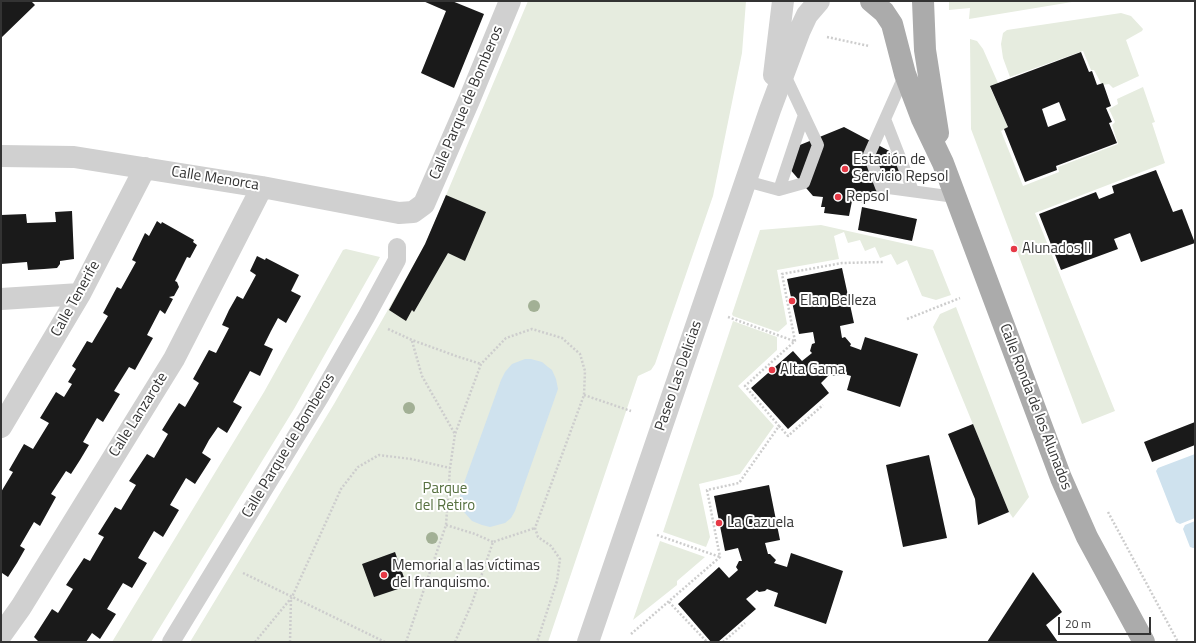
<!DOCTYPE html>
<html>
<head>
<meta charset="utf-8">
<style>
  body { margin:0 }
  #map { position:relative; width:1196px; height:643px; overflow:hidden; background:#fff; font-family:"Titillium Web",sans-serif }
  canvas { display:block }
  .frame { position:absolute; inset:0; border:2px solid #333; pointer-events:none }
  .scale { position:absolute; left:1058px; top:617px; width:93px; height:18px; box-sizing:border-box; border:2px solid #333; border-top:0; padding-left:5px; font-size:12px; line-height:14px; white-space:nowrap; color:#333; -webkit-text-stroke:3px #fff; paint-order:stroke }
</style>
</head>
<body>
<div id="map">
<canvas width="1196" height="643"></canvas>
<div class="frame"></div>
<div class="scale">20 m</div>
</div>
<script>
const context = document.querySelector('canvas').getContext('2d');
context.lineJoin = 'round';
function fillPath(path, color) { context.fillStyle = color; context.fill(path, 'evenodd'); }
const toPath = rows => new Path2D(rows.map(r => 'M' + r).join(''));
function strokePath(path, color, width, dash) { context.strokeStyle = color; context.lineWidth = width; context.lineCap = dash ? 'butt' : 'round'; context.setLineDash(dash || []); context.stroke(path); }
function label(font, color, halo, rows, align = 'center') {
  context.font = font + ' "Titillium Web",sans-serif'; context.lineWidth = 4; context.setLineDash([]); context.textBaseline = 'middle'; context.strokeStyle = halo; context.fillStyle = color; for (const [text, x, y, turn = 0] of rows) {
    context.save(); context.translate(x, y); context.rotate((+turn || 0) * Math.PI / 180); context.textAlign = isNaN(turn) ? turn : align; if (halo) context.strokeText(text, 0, 0); context.fillText(text, 0, 0); context.restore();
  }
}
const green = toPath([
  [528,1,746,1,742,53,713,196,655,364,651,370,638,376,548,642,190,642,334,404,425,245],
  [949,1,1078,1,969,19,970,8,949,10],
  [1121,13,1131,16,1143,29,1142,31,1126,40,1139,76,1113,88,1109,84,1102,85,1094,70,1091,70,1083,51,1010,77,1003,58,1001,44,1003,33,1007,30],
  [970,39,977,41,983,49,998,83,990,87,1008,127,1001,131,1023,186,1059,172,1058,167,1118,144,1112,125,1115,122,1109,109,1118,104,1117,99,1143,87,1155,122,1152,123,1165,163,1035,213,1115,411,1082,424,971,129],
  [821,225,933,250,951,295,936,300,922,296,907,260,897,265,891,254,880,258,875,247,865,251,860,240,848,243,844,232,834,236,839,259,777,270,787,324,778,332,733,316,732,314,760,230],
  [346,249,380,257,294,409,151,642,112,642,264,392,343,250],
  [956,307,1029,497,1013,518,1009,512,933,327,940,314],
  [733,321,777,337,777,350,738,386,774,426,740,474,699,484,710,537,706,547,663,532],
  [660,541,705,557,677,581,677,585,633,620]
]);
const water = toPath([
  [525,359,531,359,542,362,548,367,552,370,556,379,558,389,515,511,511,518,505,523,490,527,482,525,472,521,464,512,461,504,460,494,501,380,505,372,512,364],
  [1195,454,1195,518,1180,524,1176,522,1156,471,1158,468],
  [1195,521,1195,548,1193,548,1190,547,1183,529,1185,525]
]);
const building = toPath([
  [1,1,31,1,35,5,1,38],
  [423,1,452,1,484,14,454,88,421,73,446,11],
  [1081,52,1089,72,1092,71,1097,85,1103,83,1111,106,1106,108,1112,122,1109,123,1117,143,1056,166,1057,170,1025,182,1004,129,1008,127,990,86],
  [1059,102,1066,120,1048,127,1042,109],
  [844,127,895,154,902,175,863,203,852,201,849,216,824,213,825,207,821,207,823,197,813,196,788,167,795,147],
  [1156,170,1173,212,1182,209,1195,243,1141,262,1130,233,1114,239,1118,249,1061,270,1039,214,1096,192,1099,199,1114,193,1112,186],
  [446,195,486,212,465,261,448,253,414,312,412,310,406,321,389,310,425,244],
  [862,207,917,219,912,241,858,230],
  [72,211,74,259,60,261,60,264,57,268,44,269,28,270,27,262,1,264,1,215,26,214,27,223,56,222,55,212],
  [157,221,161,224,162,222,194,240,193,242,197,245,190,258,187,257,175,281,177,282,179,287,174,296,169,297,173,299,165,314,160,310,147,335,153,338,135,370,129,367,114,391,120,394,103,422,97,418,83,442,89,445,80,460,71,474,66,471,51,494,56,497,40,526,34,522,20,546,25,549,17,563,8,577,2,573,1,575,1,492,13,472,9,470,24,444,33,449,49,423,40,418,56,392,64,397,72,384,68,382,76,369,72,366,87,341,92,343,108,316,103,313,117,287,121,289,136,262,132,260,145,233,149,236],
  [257,256,265,260,266,258,299,275,291,291,301,296,286,323,278,318,271,331,264,345,273,349,260,376,250,371,233,402,242,407,227,433,218,427,209,440,202,453,211,459,195,484,186,478,170,505,179,510,163,537,154,531,138,558,147,563,132,588,123,583,107,609,116,614,100,639,92,633,86,642,39,642,34,637,52,609,58,613,73,589,66,585,84,558,90,561,104,537,98,534,115,507,121,510,136,485,129,481,147,454,154,458,168,434,162,430,170,417,179,403,185,407,199,383,193,379,209,350,216,353,229,328,222,325,229,310,237,296,243,299,256,275,250,271],
  [842,268,854,323,840,326,842,338,845,337,851,344,850,346,861,350,865,337,918,354,900,407,847,390,851,376,841,373,840,375,832,376,831,373,821,383,829,393,788,429,751,388,793,351,802,361,812,353,810,351,812,344,815,343,813,332,799,334,787,279],
  [1195,422,1195,445,1152,462,1144,442],
  [973,424,1009,512,978,525,975,499,948,434],
  [929,455,947,538,903,547,886,465],
  [769,485,780,540,765,543,768,554,770,554,776,560,774,563,787,567,791,553,843,571,826,624,774,606,778,593,767,589,765,591,759,592,757,590,746,599,756,609,718,642,711,642,678,604,719,567,729,578,738,570,736,567,739,561,742,561,738,548,725,551,714,496],
  [395,552,407,586,374,597,362,564],
  [1033,572,1062,612,1046,625,1058,642,987,642]
]);
const path = toPath([
  [827,37,869,46],
  [728,317,794,341],
  [907,319,960,298],
  [388,329,412,340,456,356,481,364],
  [412,341,422,376,455,434],
  [584,395,631,411],
  [779,426,788,436,823,405],
  [1108,512,1178,642],
  [446,525,475,534,493,542],
  [657,535,720,557],
  [243,573,385,642],
  [669,602,707,642],
  [631,634,720,557,707,490,739,483,779,426,745,386,795,341,782,274,842,263,883,262],
  [255,642,292,597,341,489,358,467,379,455,411,459,450,468],
  [290,642,291,598],
  [406,642,446,525,450,468,455,434,481,364,506,338,532,329,562,338,580,354,585,371,584,395,535,528,538,537,551,546,560,559,557,581,537,642],
  [455,642,472,603,493,542,535,528],
  [723,642,745,623]
]);
const service = toPath([
  [905,74,869,155,881,187,955,197],
  [885,119,913,191],
  [746,181,779,190,804,183,818,145,784,73],
  [779,190,804,115]
]);
const pedestrian = toPath([
  [171,642,320,397,366,317,397,260,397,247]
]);
const minor = toPath([
  [1,156,74,157,262,187,399,213,413,212,424,204,470,98,510,1],
  [1,299,80,294],
  [1,427,80,294,145,168],
  [1,635,21,607,174,359,262,187]
]);
const tertiary = toPath([
  [774,75,783,1],
  [588,642,770,110,800,30,807,15,819,1]
]);
const primary = toPath([
  [871,1,884,12,892,24,905,74,922,119,943,163,1061,478,1087,537,1144,642],
  [923,1,925,50,938,133]
]);
const trees = [
  [534,306],
  [409,408],
  [432,538]
];
const markers = [
  [845,169,4,"#e63946"],
  [838,197,4,"#e63946"],
  [1014,249,4,"#e63946"],
  [792,301,4,"#e63946"],
  [772,370,4,"#e63946"],
  [719,523,4,"#e63946"],
  [384,575,4,"#e63946"]
];
const streetNames = [
  ["Calle Parque de Bomberos",467,103,-67],
  ["Calle Menorca",215,179,9],
  ["Calle Tenerife",76,299,-61],
  ["Paseo Las Delicias",679,376,-71],
  ["Calle Ronda de los Alunados",1035,407,69],
  ["Calle Lanzarote",139,415,-58],
  ["Calle Parque de Bomberos",289,446,-59]
];
const poiNames = [
  ["Estación de",853,160],
  ["Servicio Repsol",853,177],
  ["Repsol",846,197],
  ["Alunados II",1022,249],
  ["Elan Belleza",800,301],
  ["Alta Gama",780,370],
  ["La Cazuela",727,523],
  ["Memorial a las víctimas",392,566],
  ["del franquismo.",392,583]
];
const parkNames = [
  ["Parque",445,489],
  ["del Retiro",445,506]
];
fillPath(green, '#e6ecdf');
fillPath(water, '#cfe2ee');
fillPath(building, '#1a1a1a');
strokePath(path, '#cdcdcd', 2.5, [2, 2]);
strokePath(service, '#d0d0d0', 12);
strokePath(pedestrian, '#d0d0d0', 18);
strokePath(minor, '#d0d0d0', 22);
strokePath(tertiary, '#d0d0d0', 22);
strokePath(primary, '#ababab', 22);
context.fillStyle = '#a2b095';
for (const [x, y] of trees) { context.beginPath(); context.arc(x, y, 6, 0, 2 * Math.PI); context.fill(); }
for (const [x, y, r, color] of markers) { const dot = new Path2D(); dot.arc(x, y, r, 0, 2 * Math.PI); context.fillStyle = color; context.fill(dot); strokePath(dot, '#fff', 1.5); }
label('15px', '#333', '#fff', streetNames);
label('15px', '#333', '#fff', poiNames, 'left');
label('15px', '#56703f', '#fff', parkNames);
</script>
</body>
</html>
